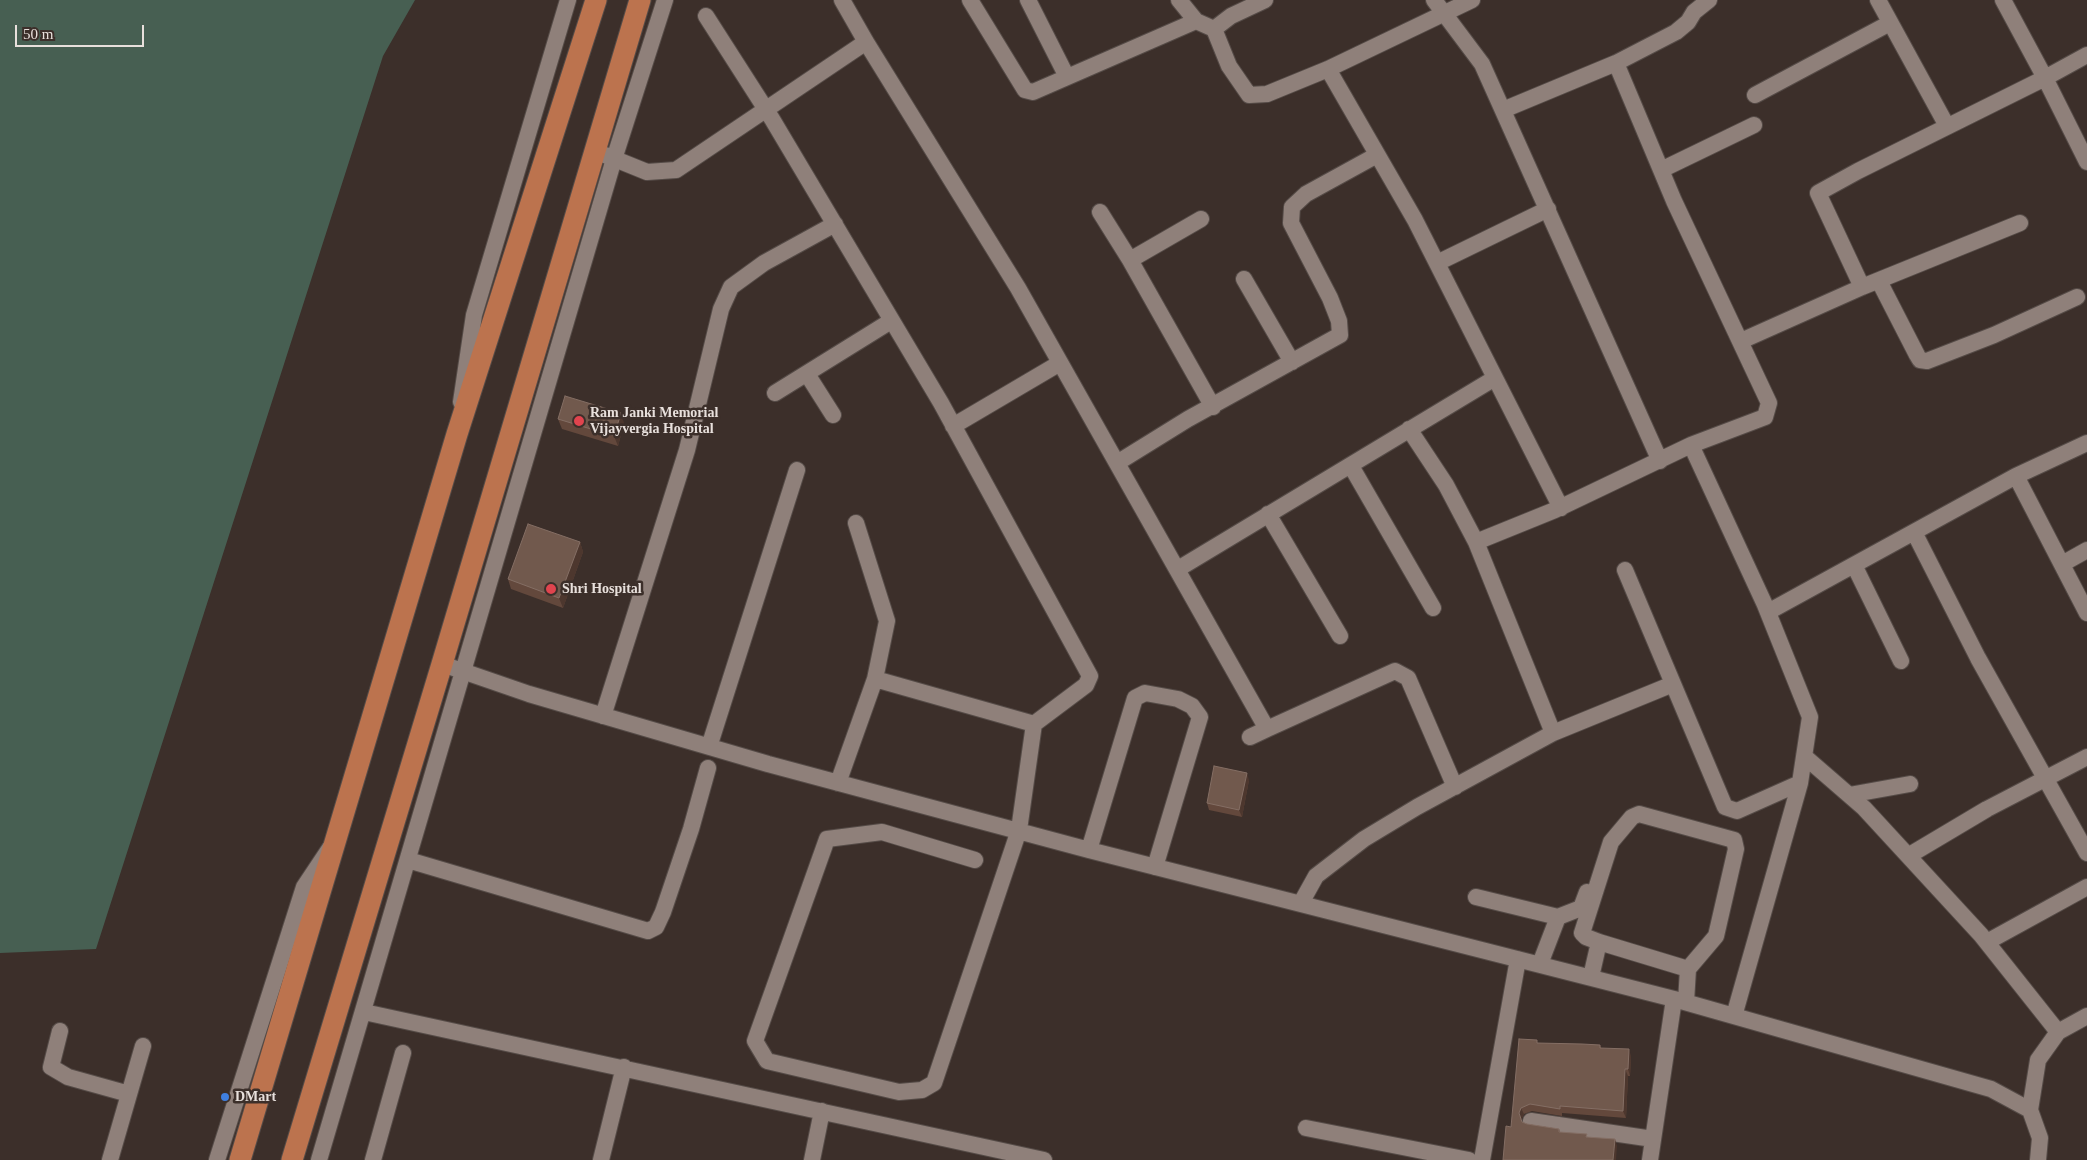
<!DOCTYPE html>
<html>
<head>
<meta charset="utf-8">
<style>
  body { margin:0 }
  #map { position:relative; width:2087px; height:1160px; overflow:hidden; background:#3c2f2a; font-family:"Times New Roman",serif }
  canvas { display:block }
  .scale { position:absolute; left:15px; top:25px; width:129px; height:22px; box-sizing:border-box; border:2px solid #e8e0dc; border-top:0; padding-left:6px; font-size:15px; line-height:18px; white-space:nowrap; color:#e8e0dc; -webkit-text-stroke:4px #3c2f2a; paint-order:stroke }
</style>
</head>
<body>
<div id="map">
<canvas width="2087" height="1160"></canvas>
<div class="scale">50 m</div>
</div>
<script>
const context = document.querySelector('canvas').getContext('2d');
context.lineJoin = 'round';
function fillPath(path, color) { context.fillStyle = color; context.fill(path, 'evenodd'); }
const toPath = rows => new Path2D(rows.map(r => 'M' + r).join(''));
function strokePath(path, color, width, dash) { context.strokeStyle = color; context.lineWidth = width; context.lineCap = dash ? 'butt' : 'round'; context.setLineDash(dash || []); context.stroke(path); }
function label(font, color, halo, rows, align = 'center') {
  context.font = font + ' "Times New Roman",serif'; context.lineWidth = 5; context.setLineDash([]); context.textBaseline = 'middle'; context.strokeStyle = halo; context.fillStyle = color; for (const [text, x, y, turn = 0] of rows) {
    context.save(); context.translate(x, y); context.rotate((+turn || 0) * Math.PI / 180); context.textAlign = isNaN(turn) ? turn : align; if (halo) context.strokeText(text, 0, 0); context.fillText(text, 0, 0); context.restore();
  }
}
const green = toPath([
  [0,0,415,0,383,56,96,949,0,953]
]);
const minor = toPath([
  [842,0,866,42,1018,288,1267,729,1395,671,1408,678,1455,787],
  [970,0,1025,90,1033,92,1196,21],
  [1028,0,1067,77],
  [1179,0,1196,21,1214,29,1229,66,1249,95,1267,94,1328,69,1472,0],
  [1434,0,1482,64,1660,461],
  [1878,0,1947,126],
  [2003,0,2045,78,2087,55],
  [706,16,772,119,941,403,1090,676,1086,685,1034,724,1019,830,934,1083,922,1090,899,1092,767,1061,755,1041,827,839,882,832,975,860],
  [1214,29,1231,16,1265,0],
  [1616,63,1676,32,1688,22,1694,12,1709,0],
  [1328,69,1415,220,1561,508],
  [1755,95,1890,23],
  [605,155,647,172,676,170,866,42],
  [1661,170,1754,125],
  [1100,212,1130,260],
  [1201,219,1130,260,1213,407],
  [1437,263,1548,209],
  [1244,279,1292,362],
  [1879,281,1917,355,1920,360,1927,361,1994,335,2077,297],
  [1862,287,1818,193,1858,171,2045,78,2087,162],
  [1741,341,1862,287,2020,223],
  [807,374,833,415],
  [775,393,891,321],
  [461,402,474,315,568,0],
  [953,426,1060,363],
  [1409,429,1446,485,1476,542,1553,733],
  [1691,445,1765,605,1810,717,1800,783,1734,1016],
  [1117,463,1188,419,1340,335,1339,321,1330,298,1291,223,1292,207,1306,194,1377,155],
  [1351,466,1433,608],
  [2016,476,2087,613],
  [1268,514,1340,636],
  [1914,532,1978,658,2087,853],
  [1476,542,1555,510,1691,445,1765,417,1769,403,1674,201,1616,63,1503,110],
  [2062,564,2087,550],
  [1854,565,1901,661],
  [1178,569,1495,378],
  [1625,570,1725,807,1737,811,1800,783],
  [1768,612,2016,476,2087,443],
  [442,664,529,694,768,764,1089,850,1674,999,1991,1089,2030,1110,2040,1138,2038,1160],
  [875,679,1034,724],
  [603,716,687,450,721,309,731,287,764,263,835,224],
  [1250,737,1267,729],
  [709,747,797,470],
  [1804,756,1864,808,1981,935,2058,1032],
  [838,783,875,679,887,621,856,523],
  [1849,795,1910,784],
  [1089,850,1135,698,1145,693,1178,699,1192,706,1200,717,1155,867],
  [1908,856,1987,809,2087,757],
  [408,860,648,931,656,927,663,912,691,829,708,768],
  [1476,897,1558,917,1540,964],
  [1301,903,1316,876,1364,839,1417,807,1553,733,1673,684],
  [1558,917,1581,908,1587,892],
  [1599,942,1586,937,1582,933,1611,842,1632,817,1639,814,1734,840,1736,849,1716,936,1688,969,1686,1002],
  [1987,942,2087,887],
  [1591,977,1599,942,1688,969],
  [364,1012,1044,1160],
  [60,1031,51,1067,68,1077,129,1094],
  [2030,1110,2038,1060,2058,1032,2087,1016],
  [1531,1121,1653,1139],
  [1306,1128,1469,1160],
  [110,1160,143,1046],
  [217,1160,304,887,330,848],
  [319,1160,614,159,665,0],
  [373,1160,403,1053],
  [601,1160,624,1067],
  [812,1160,822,1111],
  [1482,1160,1518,959],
  [1650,1160,1674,999]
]);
const major = toPath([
  [240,1160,457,434,596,0],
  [292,1160,442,664,640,0]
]);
const wall = toPath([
  [558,419,624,423,618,446,562,429],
  [580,542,583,552,563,608,511,589,508,579],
  [1249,780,1242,817,1209,810,1207,803],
  [1538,1043,1600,1045,1601,1048,1631,1056,1630,1076,1628,1076,1626,1118,1562,1113,1562,1116,1532,1111,1524,1114,1521,1120,1522,1122,1527,1124,1559,1129,1560,1132,1588,1137,1617,1146,1511,1127]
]);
const shadedWall = toPath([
  [621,413,624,423,618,446,614,436],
  [580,542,583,552,563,608,559,598],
  [1247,773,1249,780,1242,817,1239,810],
  [1629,1049,1631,1056,1630,1076,1628,1069],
  [1625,1069,1628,1076,1626,1118,1623,1111],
  [1521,1108,1524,1114,1521,1120,1519,1113],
  [1615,1139,1617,1146,1616,1160,1613,1160]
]);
const building = toPath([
  [565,396,621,413,614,436,558,419,565,396],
  [528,524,580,542,559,598,508,579,528,524],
  [1214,766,1247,773,1239,810,1207,803,1214,766],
  [1519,1039,1537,1040,1537,1043,1582,1044,1600,1045,1600,1048,1629,1049,1628,1069,1625,1069,1623,1111,1560,1106,1560,1109,1530,1104,1521,1108,1519,1113,1522,1122,1527,1124,1559,1129,1559,1132,1587,1134,1586,1137,1615,1139,1613,1160,1503,1160,1506,1126,1511,1127,1519,1039]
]);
const markers = [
  [579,421,6,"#e0444e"],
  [551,589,6,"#e0444e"],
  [225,1097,5,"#3f7fe0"]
];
const poiNames = [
  ["Ram Janki Memorial",590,413],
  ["Vijayvergia Hospital",590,429],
  ["Shri Hospital",562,589],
  ["DMart",235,1097]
];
fillPath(green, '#475f52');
strokePath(minor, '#554b47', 18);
strokePath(major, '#554b47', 23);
strokePath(minor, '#8f807a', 16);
strokePath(major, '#bc734e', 21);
fillPath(wall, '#63483c');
fillPath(shadedWall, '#4d372e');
fillPath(building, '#71594d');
strokePath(building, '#846e64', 1);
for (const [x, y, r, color] of markers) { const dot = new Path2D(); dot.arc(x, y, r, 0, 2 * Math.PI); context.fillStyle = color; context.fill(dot); strokePath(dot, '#3c2f2a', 2); }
label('bold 14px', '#e8e0dc', '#3c2f2a', poiNames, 'left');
</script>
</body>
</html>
